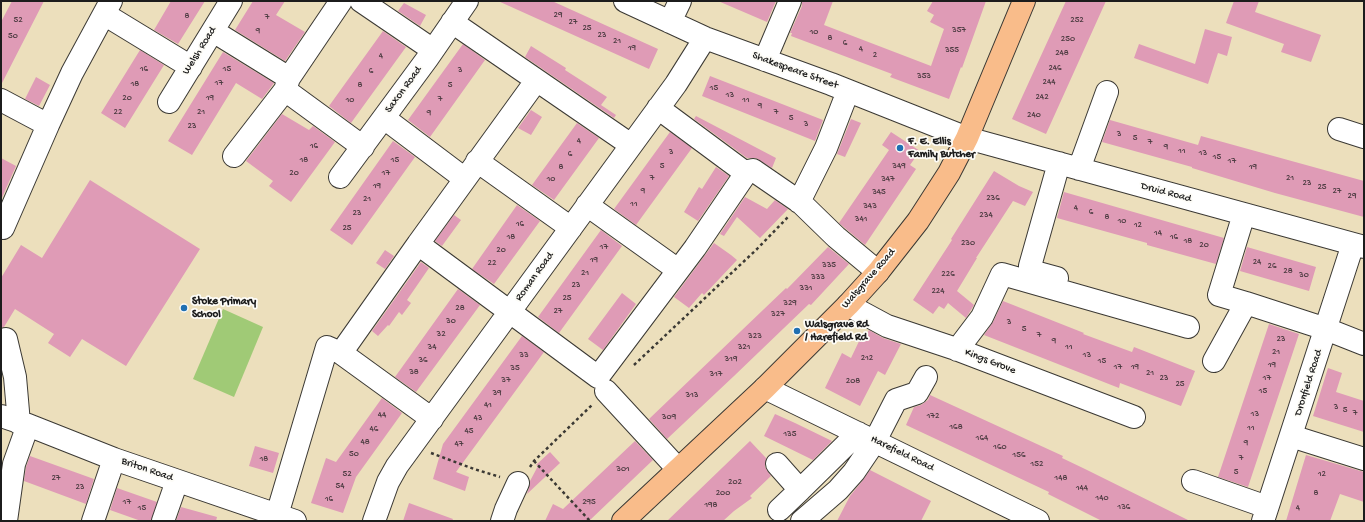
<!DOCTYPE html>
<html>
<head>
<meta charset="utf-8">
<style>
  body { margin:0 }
  #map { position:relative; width:1365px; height:522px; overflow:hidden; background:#ecdfbc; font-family:"Gochi Hand",sans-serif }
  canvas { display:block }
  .frame { position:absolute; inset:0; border:2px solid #1c1c1c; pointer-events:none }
</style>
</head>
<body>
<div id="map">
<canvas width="1365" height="522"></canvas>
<div class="frame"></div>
</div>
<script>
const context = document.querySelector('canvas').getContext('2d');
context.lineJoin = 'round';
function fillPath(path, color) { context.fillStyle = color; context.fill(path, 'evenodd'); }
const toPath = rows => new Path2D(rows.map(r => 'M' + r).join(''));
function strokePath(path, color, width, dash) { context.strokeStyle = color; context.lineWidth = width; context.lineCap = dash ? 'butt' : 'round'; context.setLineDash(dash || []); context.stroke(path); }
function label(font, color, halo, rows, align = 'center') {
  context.font = font + ' "Gochi Hand",sans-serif'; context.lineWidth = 3.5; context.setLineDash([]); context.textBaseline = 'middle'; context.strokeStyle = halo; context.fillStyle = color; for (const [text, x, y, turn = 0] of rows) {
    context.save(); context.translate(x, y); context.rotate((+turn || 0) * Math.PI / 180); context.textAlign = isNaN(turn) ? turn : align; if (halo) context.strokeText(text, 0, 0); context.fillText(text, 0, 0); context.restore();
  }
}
const green = toPath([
  [223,309,263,327,234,397,193,379]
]);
const building = toPath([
  [12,1,44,1,1,85,1,22],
  [171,1,205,1,178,44,154,30],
  [253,1,285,1,276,15,305,32,285,61,235,30],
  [498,1,552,1,658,49,649,69],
  [718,1,776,1,767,22],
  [802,1,833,1,824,25,931,66,944,29,930,22,934,15,927,11,933,1,986,1,962,68,961,67,949,99,890,77,892,74,791,36,792,33,790,33,802,6],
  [1066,1,1106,1,1046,134,1012,119],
  [1234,1,1259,1,1255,12,1321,35,1311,62,1281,52,1284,44,1226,23],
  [404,3,426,15,420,26,398,11],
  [1205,29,1232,37,1227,56,1218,53,1208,84,1134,58,1139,44,1195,64],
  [383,31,406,47,351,123,329,106],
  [463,44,485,60,430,137,408,120],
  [531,46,566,68,565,70,607,97,601,105,616,115,614,118,525,57],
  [140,50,164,65,125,128,101,113],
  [223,52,274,83,262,99,236,83,192,155,168,141],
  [710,76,823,120,815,141,702,96],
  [36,77,50,85,39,106,25,99],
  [531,110,542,117,531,135,518,128],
  [282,114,309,130,313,126,335,142,291,202,269,186,273,181,246,161],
  [696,116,776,158,772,168,756,158,747,158,694,119],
  [851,119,861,123,845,157,837,154],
  [1110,120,1198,145,1201,136,1364,181,1364,217,1275,193,1192,168,1192,167,1102,142],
  [577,123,599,138,554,200,532,185],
  [670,132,692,148,636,225,614,209],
  [891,132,920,151,910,165,916,169,865,245,839,223,889,150,882,145],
  [393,141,415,157,352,245,330,230],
  [1,158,16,166,1,200],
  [716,167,729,176,698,221,684,212,699,187,702,189],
  [994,171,1019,186,1033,192,1025,206,1013,201,976,258,977,258,957,291,974,305,966,318,948,303,944,309,939,306,933,314,913,300,952,240,951,239],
  [90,180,200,249,126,366,82,339,70,357,48,343,54,334,15,309,4,327,1,328,1,278,21,245,42,258],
  [1064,192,1224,238,1216,264,1147,245,1147,243,1057,218],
  [745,197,767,209,775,200,788,209,760,238,737,217,724,236,720,234],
  [517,205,540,221,494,284,472,269],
  [454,215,461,220,442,246,435,241],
  [601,230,622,246,559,333,538,317],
  [714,243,731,255,737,260,704,295,702,293,689,308,674,297],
  [828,247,849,264,811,305,809,304,734,376,667,439,649,419,786,288,787,289],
  [1247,247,1316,267,1309,291,1240,271],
  [385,250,394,256,385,269,376,263],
  [421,262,429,268,407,300,411,303,402,315,399,312,389,326,388,325,378,336,372,331],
  [458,289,480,305,416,392,395,377],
  [622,293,636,304,603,350,588,339],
  [1003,301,1084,333,1083,334,1132,352,1134,347,1195,371,1181,406,1120,383,1119,388,984,335,993,322],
  [1269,324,1299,334,1248,487,1218,477],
  [869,330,883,338,901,344,885,375,878,371,860,406,825,388,842,353,851,358,862,335,865,337],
  [522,336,544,352,456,472,469,477,465,491,433,479,443,444],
  [1328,368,1342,373,1336,392,1364,401,1364,432,1313,416],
  [930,395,1063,456,1062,458,1085,469,1190,521,1102,521,1048,494,1049,492,906,425,914,407,921,405,928,400],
  [382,398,402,413,356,477,343,513,311,503,326,458,336,462],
  [775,414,795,423,832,441,813,460,764,436],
  [635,441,653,460,589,521,545,521,553,504,563,509],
  [750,441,766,458,765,467,771,476,750,496,752,498,734,511,723,521,667,521],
  [255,446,279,453,273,473,249,466],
  [550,452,560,463,527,494,529,488,530,481,538,466,536,465],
  [1306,455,1364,472,1364,502,1340,494,1330,521,1286,521],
  [30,456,94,479,86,504,24,481,26,467],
  [870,470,931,501,921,521,837,521,850,496,863,480],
  [117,488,157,502,151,521,141,521,110,510],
  [409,503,453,519,452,521,403,521],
  [181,507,217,517,216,521,176,521]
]);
const path = toPath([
  [634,365,757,249,788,217],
  [431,453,474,469,500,477],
  [534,461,590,521],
  [530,467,534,461,593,404]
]);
const minor = toPath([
  [361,1,433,50],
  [625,1,705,38,831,84,967,138,1364,247],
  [104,14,191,67],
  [452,22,631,145],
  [670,22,680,1],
  [213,31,289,78,285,90],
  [765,60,790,1],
  [289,78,341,1],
  [536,81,418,244,598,377,695,248,744,176,743,172,739,168,658,108],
  [1,100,48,125,3,228,1,227],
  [169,102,231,1],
  [384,118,465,179],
  [48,125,72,73,111,1],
  [1339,129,1364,137],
  [234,156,285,90,363,147],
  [477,161,571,228],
  [1079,169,1107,92],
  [743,172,753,170,801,203,836,237,878,272],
  [340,177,427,59,467,1],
  [799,202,826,148,848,91],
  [587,205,678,270],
  [418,244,341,353,432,419],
  [1057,278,1035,272,1030,266,1059,163],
  [1246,303,1326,329,1364,344],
  [848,305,887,326,953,348,1134,417],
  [6,339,15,377,19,423],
  [957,350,982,317,1002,274,1188,327],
  [1214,361,1246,303,1219,295,1244,214],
  [765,388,1038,521],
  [606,391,678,469],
  [1,416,28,425,114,459,295,521],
  [1291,436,1364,459],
  [777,464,800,490,858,433],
  [1193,481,1267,507],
  [779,510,800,490],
  [277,515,327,347,341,353],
  [6,521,14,464,28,425],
  [93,521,114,459],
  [163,521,177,481],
  [374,521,388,482,397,466,676,84,705,38],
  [502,521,506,509,518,483],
  [802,521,838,490,854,472,875,441,896,400,917,393,926,377],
  [1263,521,1353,244]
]);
const highway = toPath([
  [623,521,765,388,848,305,878,272,918,221,949,173,967,138,1024,1]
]);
const markers = [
  [900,148,4,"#1f6fb2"],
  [184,308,4,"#1f6fb2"],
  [797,331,4,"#1f6fb2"]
];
const numberNames = [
  ["29",558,16],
  ["8",187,17],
  ["7",267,18],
  ["52",18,21],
  ["252",1077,21],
  ["27",573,23],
  ["25",587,29],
  ["357",959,31],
  ["9",258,32],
  ["10",814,33],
  ["23",602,36],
  ["50",13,37],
  ["8",830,39],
  ["250",1068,40],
  ["21",617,42],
  ["6",845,44],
  ["19",632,49],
  ["4",861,50],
  ["355",952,51],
  ["248",1062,54],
  ["2",875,56],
  ["4",381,57],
  ["246",1055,69],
  ["16",144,70],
  ["15",227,70],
  ["3",460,71],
  ["6",371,72],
  ["353",924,77],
  ["244",1049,83],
  ["17",219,84],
  ["18",135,85],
  ["8",360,86],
  ["5",450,86],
  ["15",714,89],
  ["13",730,96],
  ["242",1042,98],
  ["20",127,99],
  ["19",210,99],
  ["7",440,100],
  ["10",350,101],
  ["11",746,101],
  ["9",760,107],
  ["22",118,113],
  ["21",201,113],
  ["7",776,113],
  ["9",429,114],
  ["240",1034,116],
  ["5",791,119],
  ["3",806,125],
  ["23",192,127],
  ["3",1119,135],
  ["5",1135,139],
  ["4",579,142],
  ["7",1150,143],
  ["16",314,147],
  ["9",1166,148],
  ["11",1182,152],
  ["3",671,153],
  ["13",1203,154],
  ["6",570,155],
  ["15",1217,158],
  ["18",304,161],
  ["15",395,161],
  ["17",1232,162],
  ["5",662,167],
  ["349",899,167],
  ["8",561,168],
  ["19",1253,168],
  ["20",294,174],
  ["17",386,174],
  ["7",652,179],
  ["21",1290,179],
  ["10",551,180],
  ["347",888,180],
  ["23",1307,184],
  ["19",377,187],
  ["25",1322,188],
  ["9",643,192],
  ["27",1337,192],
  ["345",879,193],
  ["29",1352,197],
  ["236",993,199],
  ["21",367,200],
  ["11",634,205],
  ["343",870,207],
  ["4",1076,209],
  ["6",1091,213],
  ["23",357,214],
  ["234",986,216],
  ["8",1107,218],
  ["341",861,220],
  ["10",1122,222],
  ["16",520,225],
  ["12",1138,226],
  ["25",347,229],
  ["14",1158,234],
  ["18",511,238],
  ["16",1174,238],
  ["18",1188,242],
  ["230",968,244],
  ["20",1204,246],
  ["17",604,248],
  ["20",501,251],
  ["19",594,261],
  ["24",1257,263],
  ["22",492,264],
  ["335",829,266],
  ["26",1272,267],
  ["28",1288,272],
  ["21",585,274],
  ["226",948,275],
  ["30",1304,276],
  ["333",818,278],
  ["23",576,286],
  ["331",806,289],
  ["224",938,292],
  ["25",567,299],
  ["329",790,304],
  ["28",460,309],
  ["27",558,312],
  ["327",778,315],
  ["30",451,322],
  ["3",1009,323],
  ["5",1024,330],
  ["32",441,335],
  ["7",1039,336],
  ["323",755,337],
  ["23",1281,340],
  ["9",1054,342],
  ["34",432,348],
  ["321",744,348],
  ["11",1069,348],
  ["21",1276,353],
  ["33",524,356],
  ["13",1087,356],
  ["212",867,359],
  ["319",731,360],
  ["36",423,361],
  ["15",1102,362],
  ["19",1272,366],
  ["17",1118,368],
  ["19",1135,368],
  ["35",515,369],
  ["38",414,373],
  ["21",1150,374],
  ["317",716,375],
  ["23",1164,379],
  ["17",1267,379],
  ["37",506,381],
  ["208",853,382],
  ["25",1180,385],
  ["15",1263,392],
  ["39",497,394],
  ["313",692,396],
  ["41",488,406],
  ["3",1336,408],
  ["5",1345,411],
  ["7",1355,414],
  ["13",1255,415],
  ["44",382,416],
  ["172",933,417],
  ["309",669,418],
  ["43",478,419],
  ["168",956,428],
  ["11",1251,429],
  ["46",374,430],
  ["45",469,432],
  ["135",790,435],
  ["164",982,439],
  ["48",365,443],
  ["9",1246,444],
  ["47",459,445],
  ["160",1000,448],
  ["50",354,455],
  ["156",1019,456],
  ["7",1241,459],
  ["18",264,460],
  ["152",1037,465],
  ["301",623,470],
  ["5",1236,473],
  ["52",347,475],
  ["12",1322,475],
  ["27",56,479],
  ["148",1061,479],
  ["202",735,483],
  ["54",340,487],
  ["23",80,488],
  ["144",1082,489],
  ["200",723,494],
  ["8",1316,494],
  ["140",1102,499],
  ["16",329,500],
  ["17",127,503],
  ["295",589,503],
  ["198",711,506],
  ["136",1124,508],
  ["15",142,509],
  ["4",1298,509]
];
const streetNames = [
  ["Welsh Road",200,51,-58],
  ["Shakespeare Street",795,71,20],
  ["Saxon Road",404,90,-54],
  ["Druid Road",1166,193,15],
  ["Roman Road",535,277,-54],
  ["Walsgrave Road",869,279,-49],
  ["Kings Grove",990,362,21],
  ["Dronfield Road",1309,383,-72],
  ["Harefield Road",902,454,26],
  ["Briton Road",147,470,19]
];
const poiNames = [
  ["F. E. Ellis",908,142],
  ["Family Butcher",908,155],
  ["Stoke Primary",192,302],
  ["School",192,315],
  ["Walsgrave Rd",805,325],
  ["/ Harefield Rd",805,338]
];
fillPath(green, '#a0ca76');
fillPath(building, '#df9bb6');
strokePath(minor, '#3b3934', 24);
strokePath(highway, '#3b3934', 24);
strokePath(path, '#3b3934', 2.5, [3, 3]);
strokePath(minor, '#fff', 22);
strokePath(highway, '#f9bc8a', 22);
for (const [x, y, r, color] of markers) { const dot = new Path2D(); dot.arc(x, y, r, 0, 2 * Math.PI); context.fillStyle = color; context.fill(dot); strokePath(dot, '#fdfcf7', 1.5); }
label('9px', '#4d3c42', null, numberNames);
label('11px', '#1c1c1c', '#fdfcf7', streetNames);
label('bold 11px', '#1c1c1c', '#fdfcf7', poiNames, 'left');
</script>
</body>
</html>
